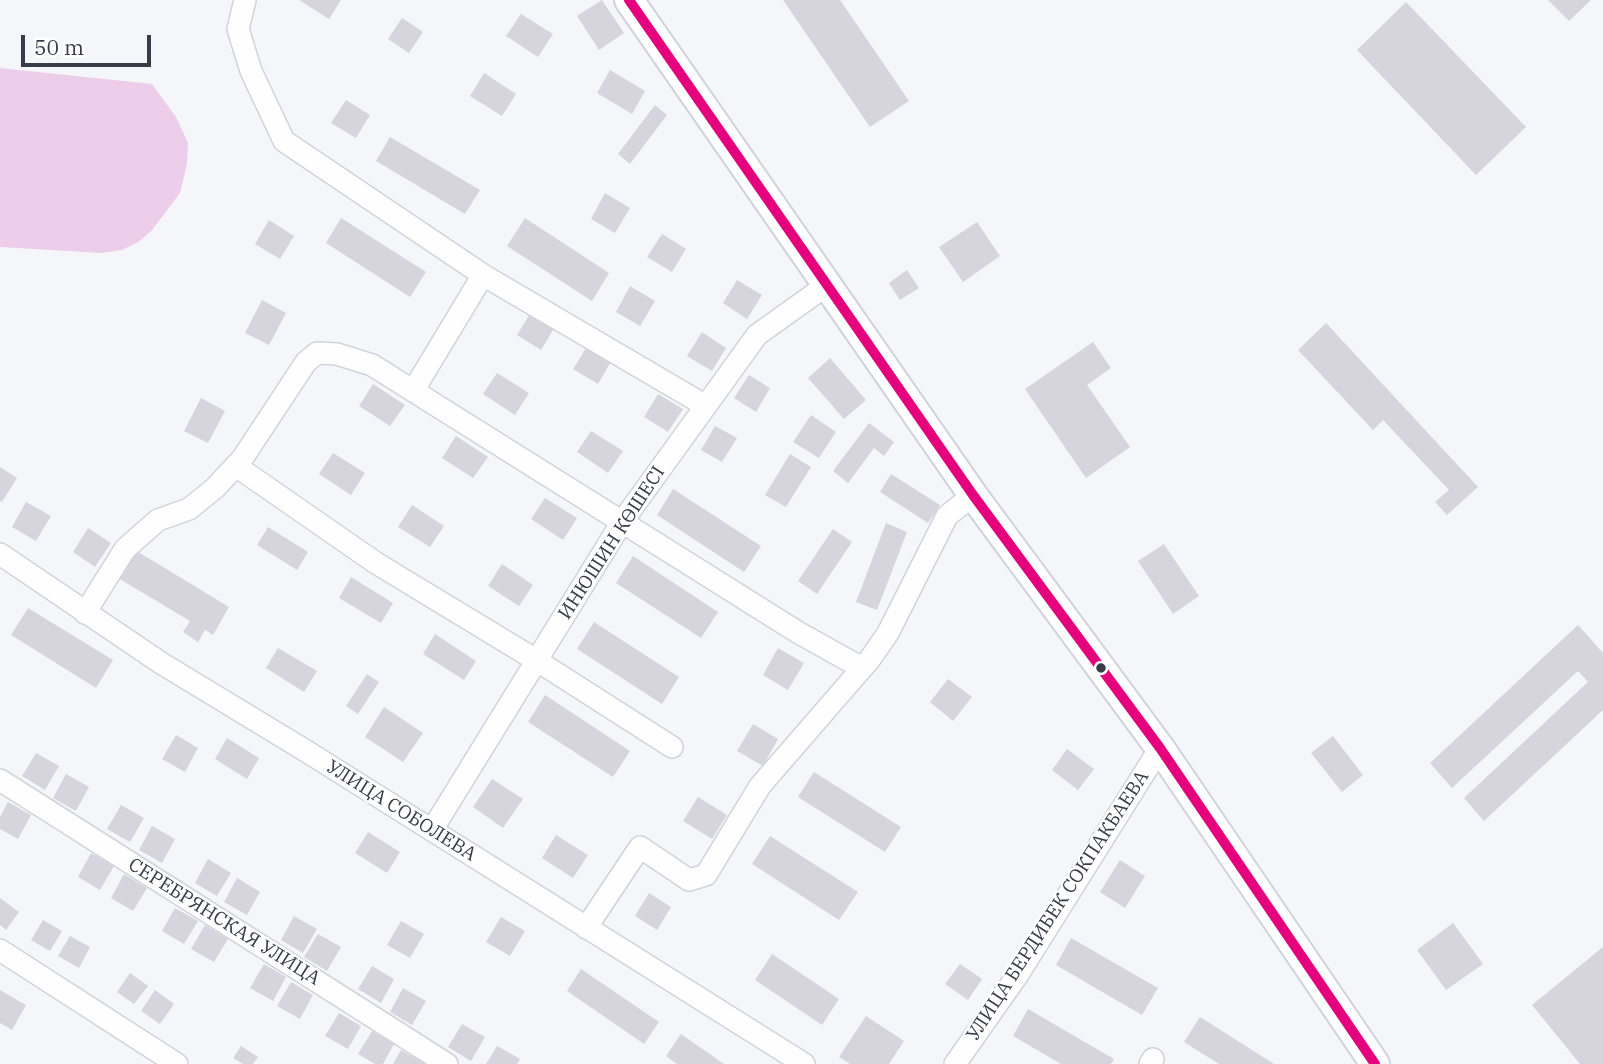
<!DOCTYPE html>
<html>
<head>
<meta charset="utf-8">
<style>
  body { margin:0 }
  #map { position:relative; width:1603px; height:1064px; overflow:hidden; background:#f5f6fa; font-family:"IBM Plex Serif",serif }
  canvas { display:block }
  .scale { position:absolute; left:21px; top:35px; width:130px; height:32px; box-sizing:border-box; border:4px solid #383b48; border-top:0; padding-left:9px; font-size:21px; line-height:24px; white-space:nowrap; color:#383b48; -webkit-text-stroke:5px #fff; paint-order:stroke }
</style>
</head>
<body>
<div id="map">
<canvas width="1603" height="1064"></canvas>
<div class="scale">50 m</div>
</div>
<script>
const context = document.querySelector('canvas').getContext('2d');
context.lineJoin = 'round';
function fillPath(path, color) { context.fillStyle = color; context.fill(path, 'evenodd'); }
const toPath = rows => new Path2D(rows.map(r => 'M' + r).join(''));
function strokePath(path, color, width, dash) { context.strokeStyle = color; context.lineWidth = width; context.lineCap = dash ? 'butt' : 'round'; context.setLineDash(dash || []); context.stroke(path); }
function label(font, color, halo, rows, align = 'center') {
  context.font = font + ' "IBM Plex Serif",serif'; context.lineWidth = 5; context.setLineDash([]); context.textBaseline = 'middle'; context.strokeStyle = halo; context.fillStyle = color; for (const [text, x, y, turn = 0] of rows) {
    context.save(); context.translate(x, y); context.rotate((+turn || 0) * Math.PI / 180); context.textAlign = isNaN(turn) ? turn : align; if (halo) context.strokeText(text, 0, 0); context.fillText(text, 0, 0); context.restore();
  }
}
const green = toPath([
  [0,68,152,84,176,117,188,143,187,164,180,193,152,230,140,241,122,250,101,253,0,247]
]);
const building = toPath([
  [299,0,341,0,329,19],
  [602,0,624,33,599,50,577,16],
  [783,0,840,0,909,101,870,127],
  [1548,0,1591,0,1569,21],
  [1406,2,1526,127,1476,175,1357,50],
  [521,14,553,34,538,57,506,36],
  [402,18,423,32,409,53,388,39],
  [610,70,645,91,632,114,597,93],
  [484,73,516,94,502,116,470,96],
  [346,100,370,115,356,138,331,123],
  [655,105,667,115,630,164,618,154],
  [390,137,480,190,465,214,376,161],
  [605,193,630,208,615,233,591,219],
  [341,218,426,272,410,297,326,243],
  [525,218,609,273,592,301,507,246],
  [269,220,294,236,280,259,255,244],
  [977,222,1000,256,963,282,939,247],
  [662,234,686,249,672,272,647,257],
  [907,270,919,288,900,300,889,283],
  [737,280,762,295,747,319,723,303],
  [630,286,655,301,640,326,616,312],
  [262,300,286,313,269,345,245,333],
  [531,312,555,327,541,350,517,335],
  [1326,323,1478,487,1447,515,1435,502,1449,490,1383,420,1373,430,1298,350],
  [702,332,726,348,712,371,687,356],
  [1093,342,1111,368,1087,385,1130,447,1086,478,1025,389],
  [588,345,612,360,598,384,573,369],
  [830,358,866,400,844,419,808,378],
  [497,373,529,393,515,415,483,394],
  [749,375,770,388,756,412,734,398],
  [373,384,405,405,390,426,359,406],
  [658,394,683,409,668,432,644,417],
  [201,398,225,411,208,443,184,431],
  [811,415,836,432,819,458,793,442],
  [869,423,894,442,884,456,874,448,848,483,833,471],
  [715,426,737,438,722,462,701,450],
  [591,431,623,451,608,473,577,452],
  [456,436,488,457,473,478,442,458],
  [333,453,365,473,351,495,319,474],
  [790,454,811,467,786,507,765,495],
  [0,467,17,478,2,502,0,501],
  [891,474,940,505,928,523,880,492],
  [673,489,761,546,744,572,657,515],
  [545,498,577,518,563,540,531,519],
  [26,502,51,516,36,541,12,527],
  [412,505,444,526,430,547,398,527],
  [886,523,907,532,877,610,856,602],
  [268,527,308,552,297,570,257,545],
  [88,528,111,543,95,567,73,552],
  [833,529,852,542,817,594,798,581],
  [1164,544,1199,596,1173,614,1138,561],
  [135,550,229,607,213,635,205,630,198,642,183,632,190,621,118,578],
  [633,556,718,612,701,638,616,583],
  [502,564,533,585,519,606,488,586],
  [351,577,393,603,381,623,339,598],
  [28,608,113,660,96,688,11,635],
  [594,622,679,677,662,704,577,649],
  [1578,625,1603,653,1603,710,1484,821,1464,798,1588,682,1578,671,1452,788,1430,763],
  [435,634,476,661,464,680,423,654],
  [278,648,317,671,304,692,266,668],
  [778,648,804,663,788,690,763,675],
  [367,674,379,682,358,714,346,706],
  [948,679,972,697,953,721,930,702],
  [545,695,630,751,613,777,528,722],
  [384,707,423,733,403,762,365,737],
  [753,724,778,739,763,766,737,751],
  [176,735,198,748,185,772,162,759],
  [1333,736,1363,775,1342,792,1311,753],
  [227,738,259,758,247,779,215,759],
  [1067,749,1094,769,1078,790,1052,770],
  [36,753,59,766,45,790,22,776],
  [814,772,901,827,885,852,798,797],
  [66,774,89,787,76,811,53,798],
  [492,779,523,799,503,828,473,807],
  [698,797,727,815,712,839,683,821],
  [8,802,31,815,18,839,0,829,0,817],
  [121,805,144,818,130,842,107,829],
  [152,826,175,839,162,863,139,850],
  [368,832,400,852,387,873,355,853],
  [556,835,588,855,573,878,542,858],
  [770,836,858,892,839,920,752,864],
  [91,853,114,866,100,890,78,877],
  [208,859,231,873,217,896,195,883],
  [1120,860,1145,876,1125,908,1100,892],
  [124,874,147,888,133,911,111,898],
  [237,878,260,892,247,915,224,902],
  [649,893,671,907,657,930,635,916],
  [0,898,19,912,6,930,0,925],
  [175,908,198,921,184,944,162,931],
  [294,916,317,929,303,953,281,940],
  [501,917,525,931,510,956,486,942],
  [43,920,62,931,50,951,31,940],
  [401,921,424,934,410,958,387,945],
  [1453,923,1483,964,1446,990,1417,950],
  [205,925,228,939,214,962,191,949],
  [318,934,341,947,327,971,304,957],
  [70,936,90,947,79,968,58,956],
  [1071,938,1158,988,1142,1015,1056,965],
  [1603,947,1603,1064,1580,1064,1532,1005],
  [772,954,839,999,822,1025,755,980],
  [264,964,286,977,273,1001,250,988],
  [960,964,982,979,968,1000,945,984],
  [372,966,394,979,381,1003,358,989],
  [581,969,659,1022,644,1044,567,991],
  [130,973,148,986,134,1004,117,992],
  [291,982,313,995,300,1019,277,1006],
  [403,988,426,1001,412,1025,390,1012],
  [0,990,26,1005,12,1030,0,1023],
  [155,990,174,1004,160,1024,141,1011],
  [1028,1009,1114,1059,1111,1064,1061,1064,1013,1036],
  [339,1013,361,1026,348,1049,325,1036],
  [866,1016,904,1041,889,1064,850,1064,839,1057],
  [1200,1017,1274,1064,1219,1064,1184,1042],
  [462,1024,485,1037,471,1061,448,1047],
  [372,1031,394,1044,383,1064,375,1064,358,1054],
  [681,1034,724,1064,677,1064,666,1056],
  [241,1046,258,1057,253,1064,243,1064,233,1058],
  [497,1046,520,1059,517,1064,486,1064],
  [401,1050,426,1064,393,1064]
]);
const street = toPath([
  [245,0,238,29,251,71,284,141,483,275,706,406],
  [413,391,483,275],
  [236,466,376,563,536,660,672,747],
  [0,554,161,663,306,751,804,1064],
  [85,613,125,549,158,520,189,509,215,488,242,459,306,362,317,353,337,354,372,365,799,633,862,668],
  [0,780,447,1064],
  [432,830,622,522,757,335,827,285],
  [586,928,640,847,689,880,706,875,760,786,870,659,888,633,947,516,973,495],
  [0,950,177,1064],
  [955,1064,1019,973,1160,748],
  [1150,1064,1153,1059]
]);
const secondary = toPath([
  [629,0,973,495,1160,748,1375,1064]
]);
const bus1 = toPath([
  [629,0,973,495,1160,748,1375,1064]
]);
const markers = [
  [1101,668,6,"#383b48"]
];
const streetNames = [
  ["ИНЮШИН КӨШЕСІ",612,543,-57],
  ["УЛИЦА СОБОЛЕВА",401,811,32],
  ["УЛИЦА БЕРДИБЕК СОКПАКБАЕВА",1058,906,-57],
  ["СЕРЕБРЯНСКАЯ УЛИЦА",224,922,32]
];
fillPath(green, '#ecceeb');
fillPath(building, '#d6d4dc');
strokePath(street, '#d1d3db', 24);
strokePath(secondary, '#d1d3db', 32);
strokePath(street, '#fefefe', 21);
strokePath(secondary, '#fefefe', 28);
strokePath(bus1, '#e5007d', 10);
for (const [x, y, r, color] of markers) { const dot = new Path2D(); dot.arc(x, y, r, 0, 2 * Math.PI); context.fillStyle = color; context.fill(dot); strokePath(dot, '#fff', 2.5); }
label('19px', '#383b48', '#fff', streetNames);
</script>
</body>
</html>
